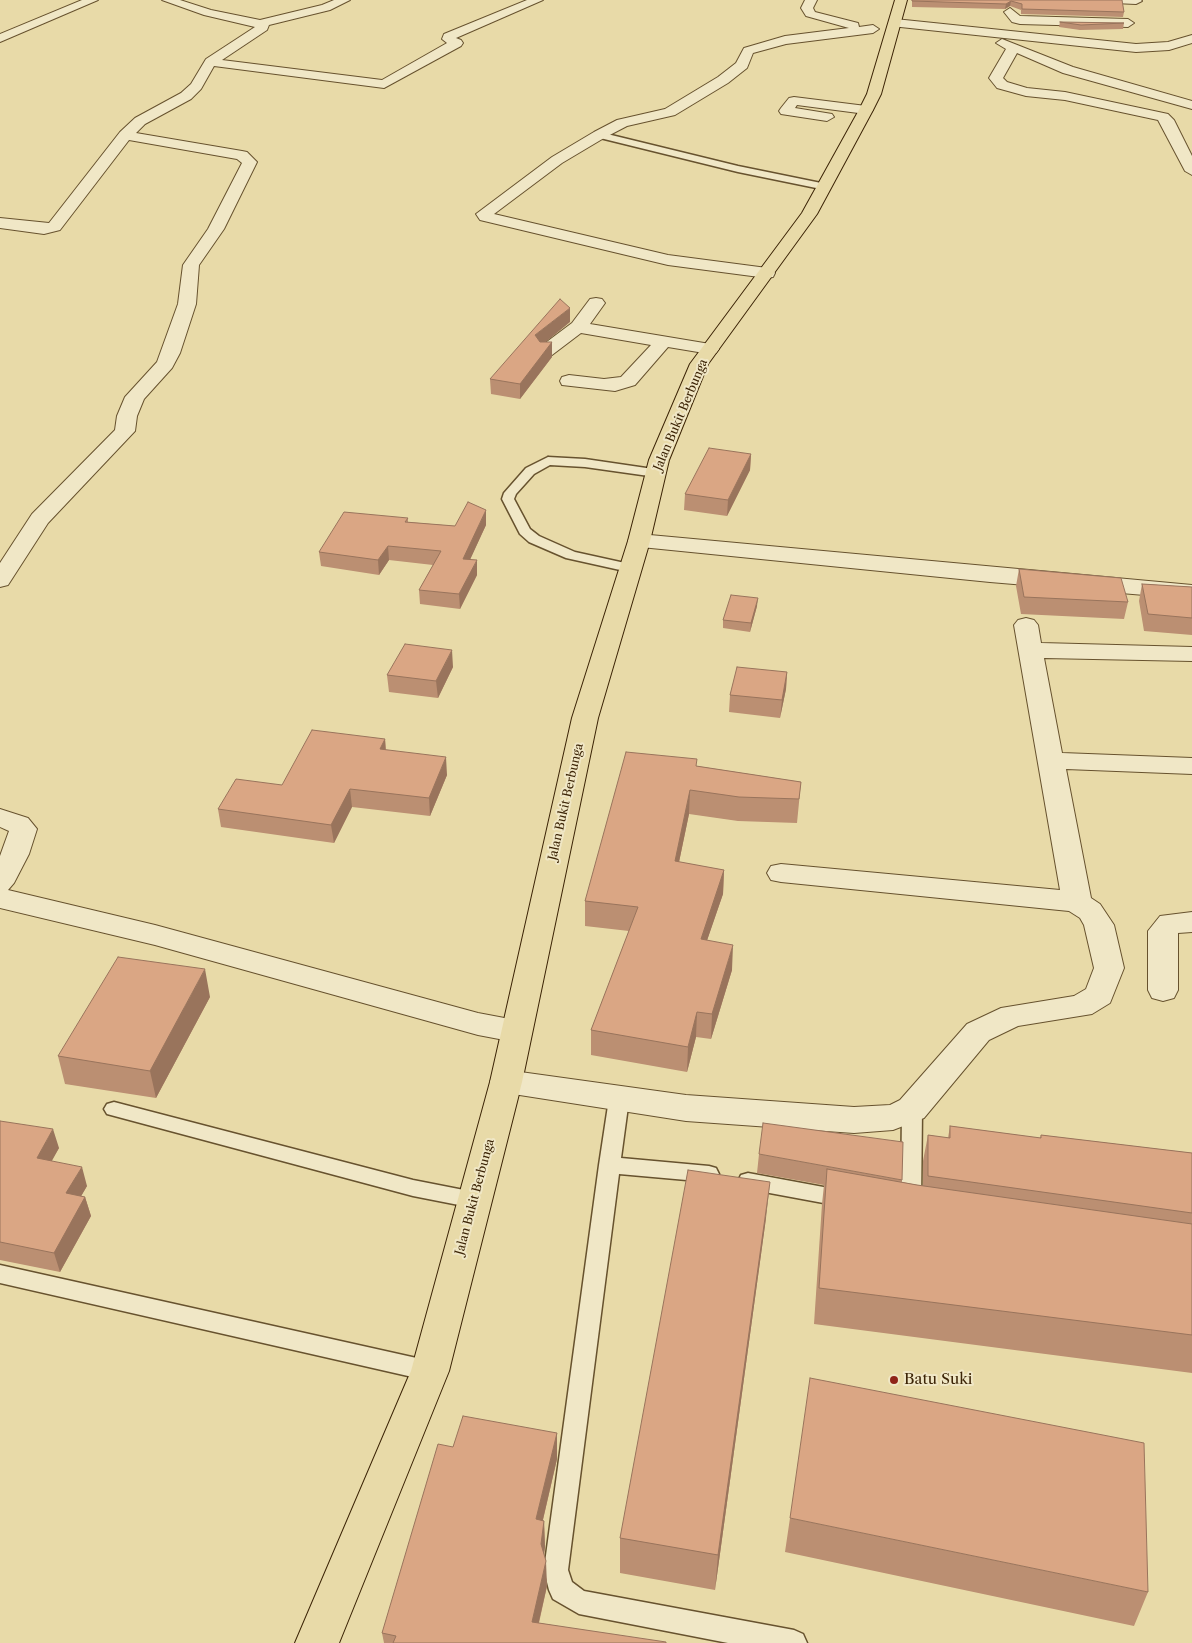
<!DOCTYPE html>
<html>
<head>
<meta charset="utf-8">
<style>
  body { margin:0 }
  canvas { display:block; background:#e8daa8 }
</style>
</head>
<body>
<canvas width="1192" height="1643"></canvas>
<script>
const context = document.querySelector('canvas').getContext('2d');
context.lineJoin = 'round';
const toPath = rows => new Path2D(rows.map(r => 'M' + r).join(''));
function strokePath(path, color, width, dash) { context.strokeStyle = color; context.lineWidth = width; context.lineCap = dash ? 'butt' : 'round'; context.setLineDash(dash || []); context.stroke(path); }
function fillPath(path, color) { context.fillStyle = color; context.fill(path, 'evenodd'); }
function label(font, color, halo, rows, align = 'center') {
  context.font = font + ' "Libre Caslon Text",serif'; context.lineWidth = 4; context.setLineDash([]); context.textBaseline = 'middle'; context.strokeStyle = halo; context.fillStyle = color; for (const [text, x, y, turn = 0] of rows) {
    context.save(); context.translate(x, y); context.rotate((+turn || 0) * Math.PI / 180); context.textAlign = isNaN(turn) ? turn : align; if (halo) context.strokeText(text, 0, 0); context.fillText(text, 0, 0); context.restore();
  }
}
const service = toPath([
  [599,132,738,166,826,184,830,187,826,190,738,172,596,137,596,133,599,132],
  [548,457,585,459,660,470,662,473,660,476,656,477,585,467,550,465,534,474,516,494,514,499,530,529,539,536,575,552,634,565,636,568,634,571,629,572,566,558,529,542,520,534,502,499,504,493,526,468,548,457],
  [619,1092,626,1094,629,1099,621,1158,709,1166,716,1168,719,1174,716,1180,709,1182,619,1174,568,1570,572,1582,584,1591,794,1630,803,1634,807,1643,728,1643,579,1614,553,1599,549,1590,544,1570,599,1165,609,1099,612,1094,619,1092],
  [114,1102,413,1180,474,1192,481,1194,484,1200,481,1206,474,1208,413,1196,107,1114,104,1109,107,1104,114,1102],
  [912,1102,919,1104,922,1109,921,1204,918,1210,911,1212,904,1210,901,1204,902,1109,905,1104,912,1102],
  [748,1173,845,1191,852,1193,855,1199,852,1205,845,1207,748,1189,741,1187,738,1181,741,1175,748,1173],
  [0,1265,430,1361,438,1364,441,1371,438,1378,430,1381,0,1283,0,1265]
]);
const minor = toPath([
  [82,0,98,0,0,42,0,34,82,0],
  [162,0,180,0,211,10,260,20,322,5,334,0,350,0,330,10,269,25,267,30,222,60,382,80,447,43,442,39,444,34,527,0,543,0,456,38,461,40,463,43,461,46,384,88,214,66,201,89,191,99,145,124,136,133,242,151,247,152,257,162,224,229,199,265,196,304,180,353,172,368,144,399,137,416,135,431,48,523,8,585,0,587,0,563,32,514,115,430,117,416,125,397,157,362,178,304,183,265,208,229,242,163,237,159,129,140,60,230,44,234,0,228,0,218,49,223,120,132,135,118,181,93,191,84,206,59,255,27,204,15,162,0],
  [805,0,817,0,813,8,815,12,858,23,859,27,873,25,879,29,873,33,786,44,753,53,747,68,728,83,675,115,627,126,604,138,562,163,494,214,668,255,767,268,773,269,775,273,773,277,767,278,668,265,480,220,476,214,552,157,594,132,617,120,665,109,718,77,736,63,744,48,785,36,849,28,806,16,801,8,805,0],
  [1108,0,1141,0,1142,1,1136,4,1114,3,1108,0],
  [1010,8,1020,16,1128,19,1134,23,1128,27,1020,24,1012,22,1004,12,1010,8],
  [895,19,1136,44,1168,42,1192,35,1192,43,1169,50,1136,52,891,26,889,23,891,20,895,19],
  [1002,39,1073,67,1192,101,1192,109,1063,73,1017,53,1003,78,1007,82,1027,88,1065,92,1168,114,1174,120,1192,156,1192,175,1185,171,1158,120,1065,100,1026,96,997,88,989,78,1006,49,996,43,1002,39],
  [794,97,866,106,873,110,866,114,797,105,795,108,832,114,834,117,827,121,781,114,779,111,781,108,789,98,794,97],
  [596,298,602,299,605,303,590,324,716,345,719,349,716,353,710,354,668,347,635,385,615,391,562,385,560,381,562,377,569,375,604,379,621,377,651,345,581,333,552,355,540,355,537,351,540,347,572,323,590,299,596,298],
  [639,534,1192,585,1192,599,990,582,631,546,628,541,631,536,639,534],
  [1026,618,1034,620,1038,625,1041,643,1192,647,1192,661,1044,658,1062,753,1192,758,1192,774,1066,769,1091,898,1100,904,1114,925,1124,968,1110,1003,1092,1014,1018,1026,989,1040,924,1118,893,1130,854,1133,686,1121,494,1091,490,1082,494,1073,506,1070,686,1095,854,1107,890,1105,900,1100,967,1024,1001,1008,1074,996,1086,989,1094,968,1084,925,1080,918,1069,911,781,882,771,880,767,873,771,866,781,864,1060,890,1014,625,1018,620,1026,618],
  [0,809,28,818,37,829,29,854,14,883,8,890,155,925,478,1013,515,1020,526,1023,531,1031,526,1039,515,1042,478,1035,155,945,0,908,0,856,9,831,0,827,0,809],
  [1192,912,1192,932,1178,933,1178,990,1174,998,1163,1001,1152,998,1148,990,1148,931,1160,916,1192,912]
]);
const primary = toPath([
  [895,0,907,0,881,94,873,110,817,214,708,364,669,460,650,541,598,718,522,1082,449,1371,339,1643,295,1643,411,1371,490,1082,572,718,628,541,649,460,690,364,802,213,859,110,867,94,895,0]
]);
const wall = toPath([
  [912,0,1122,0,1124,12,1123,17,1021,14,1021,10,1010,6,1005,9,912,7],
  [1060,22,1124,23,1123,29,1080,30,1059,27],
  [570,322,545,342,552,342,552,357,520,399,491,394,490,379],
  [751,454,750,470,727,516,684,510,685,494],
  [408,518,408,522,455,526,486,525,470,559,477,575,460,609,420,604,419,590,433,565,389,560,379,575,321,566,319,552],
  [1019,569,1128,602,1124,619,1021,614,1016,586],
  [1142,584,1192,587,1192,635,1144,631,1139,601],
  [757,606,750,632,723,628,723,620],
  [453,667,438,698,389,692,387,675],
  [787,672,786,689,780,718,729,712,730,695],
  [385,739,386,750,447,775,430,816,352,807,334,843,221,827,218,809,282,785],
  [697,766,801,782,797,823,738,821,689,814,679,862,724,870,723,894,707,940,732,970,711,1039,696,1037,687,1072,591,1055,591,1030,629,931,585,926,585,901],
  [210,997,156,1098,65,1084,58,1056],
  [0,1121,59,1148,51,1161,87,1186,81,1196,85,1197,91,1216,60,1272,0,1260],
  [950,1126,1040,1138,1041,1135,1192,1153,1192,1373,814,1324,822,1204,824,1185,757,1173,759,1154,902,1180,902,1182,923,1186,923,1161,928,1135,948,1138],
  [766,1218,715,1590,620,1573,620,1538],
  [557,1433,557,1459,543,1520,544,1521,545,1547,544,1554,547,1586,539,1623,666,1643,384,1643,382,1633,453,1447],
  [790,1518,1148,1592,1134,1626,785,1552]
]);
const shadedWall = toPath([
  [1011,1,1010,6,1005,9,1006,4],
  [570,308,570,322,536,350,535,335],
  [552,342,552,357,520,399,520,384],
  [751,454,750,470,727,516,728,500],
  [486,510,486,525,464,573,463,559],
  [388,546,389,560,379,575,378,560],
  [477,560,477,575,460,609,459,594],
  [758,598,757,606,750,632,751,623],
  [452,650,453,667,438,698,436,681],
  [787,672,786,689,780,718,782,700],
  [385,739,386,757,380,749],
  [446,757,447,775,430,816,429,798],
  [350,789,352,807,334,843,331,825],
  [690,790,689,814,674,886,675,861],
  [724,870,723,894,699,964,701,939],
  [733,945,732,970,711,1039,712,1014],
  [205,969,210,997,156,1098,150,1071],
  [697,1012,696,1037,687,1072,688,1047],
  [53,1129,59,1148,43,1177,37,1158],
  [82,1167,87,1186,72,1212,66,1193],
  [770,1182,766,1218,715,1590,718,1555],
  [85,1197,91,1216,60,1272,54,1253],
  [557,1433,557,1459,537,1545,536,1519],
  [544,1521,545,1547,542,1570,541,1544],
  [546,1561,547,1586,534,1643,532,1622]
]);
const building = toPath([
  [912,0,1122,0,1124,12,1022,9,1022,4,1011,1,1006,4,912,1,912,0],
  [1060,22,1124,23,1081,25,1060,22],
  [560,299,570,308,535,335,540,342,552,342,520,384,490,379,560,299],
  [709,448,751,454,728,500,685,494,709,448],
  [468,502,486,510,463,559,477,560,459,594,419,590,441,551,388,546,378,560,319,552,344,512,408,518,405,522,455,526,468,502],
  [1019,569,1121,578,1128,602,1024,597,1019,569],
  [1142,584,1192,587,1192,618,1148,614,1142,584],
  [731,595,758,598,751,623,723,620,731,595],
  [405,644,452,650,436,681,387,675,405,644],
  [737,667,787,672,782,700,730,695,737,667],
  [312,730,385,739,380,749,446,757,429,798,350,789,331,825,218,809,236,779,282,785,312,730],
  [626,752,697,759,696,766,801,782,799,799,739,797,690,790,675,861,724,870,701,939,733,945,712,1014,697,1012,688,1047,591,1030,638,907,585,901,626,752],
  [118,957,205,969,150,1071,58,1056,118,957],
  [0,1121,53,1129,37,1158,82,1167,66,1193,85,1197,54,1253,0,1242,0,1121],
  [763,1123,903,1142,902,1180,759,1154,763,1123],
  [950,1126,1041,1138,1041,1135,1192,1153,1192,1213,928,1176,928,1135,950,1138,950,1126],
  [827,1169,917,1185,1192,1224,1192,1335,819,1288,827,1169],
  [688,1170,770,1182,718,1555,620,1538,688,1170],
  [810,1378,1144,1443,1148,1592,790,1518,810,1378],
  [463,1416,557,1433,536,1519,544,1521,541,1544,546,1561,532,1622,666,1642,666,1643,393,1643,396,1636,382,1633,438,1444,453,1447,463,1416]
]);
const markers = [
  [894,1380,5,"#8f2418"]
];
const streetNames = [
  ["Jalan Bukit Berbunga",681,415,-67],
  ["Jalan Bukit Berbunga",566,802,-77],
  ["Jalan Bukit Berbunga",475,1197,-75]
];
const nearPoinames = [
  ["Batu Suki",904,1380]
];
strokePath(service, '#67522e', 3);
strokePath(minor, '#67522e', 2);
strokePath(primary, '#3c2406', 2);
fillPath(service, '#f0e7c6');
fillPath(minor, '#f0e7c6');
fillPath(primary, '#e8daa8');
fillPath(wall, '#bb8f72');
fillPath(shadedWall, '#99745c');
fillPath(building, '#daa684');
strokePath(building, '#99745c', 1);
for (const [x, y, r, color] of markers) { const dot = new Path2D(); dot.arc(x, y, r, 0, 2 * Math.PI); context.fillStyle = color; context.fill(dot); strokePath(dot, '#f0e7c6', 2); }
label('12px', '#3c2406', '#f0e7c6', streetNames);
label('15px', '#3c2406', '#f0e7c6', nearPoinames, 'left');
</script>
</body>
</html>
